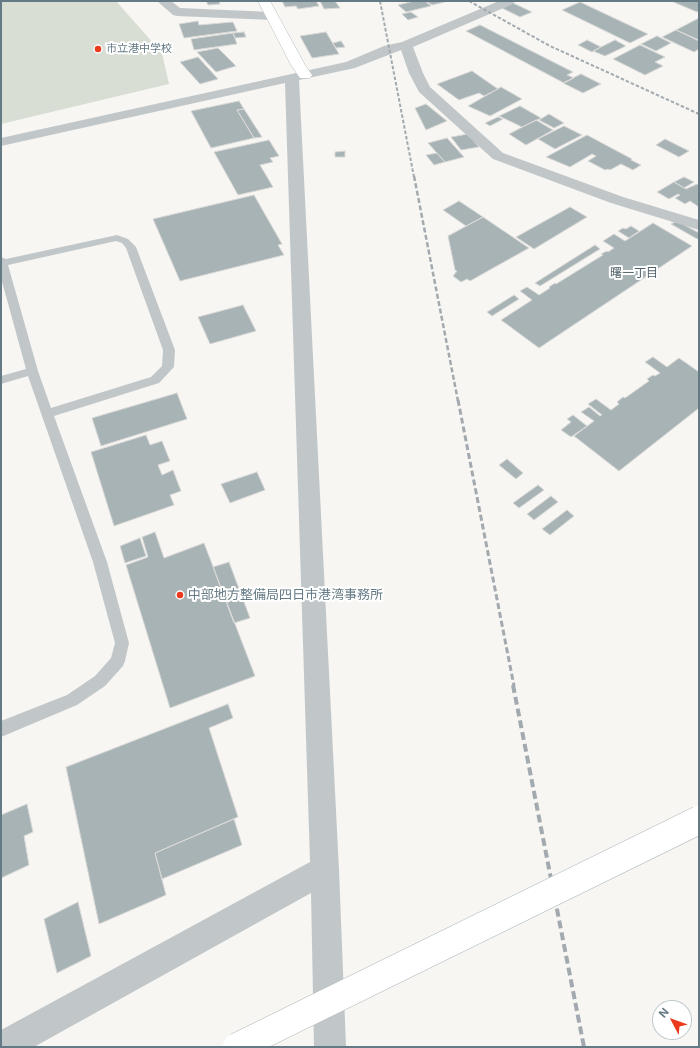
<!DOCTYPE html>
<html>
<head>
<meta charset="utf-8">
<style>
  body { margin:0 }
  #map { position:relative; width:700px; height:1048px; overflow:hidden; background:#f7f6f3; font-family:Inter,sans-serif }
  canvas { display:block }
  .frame { position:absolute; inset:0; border:2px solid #647a85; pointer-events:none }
  .north { position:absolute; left:652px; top:1000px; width:40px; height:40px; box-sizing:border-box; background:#fff; border:1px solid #c1cace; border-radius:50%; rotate:311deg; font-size:11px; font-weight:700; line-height:16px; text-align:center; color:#647a85 }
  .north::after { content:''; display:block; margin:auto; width:14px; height:18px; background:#eb3a1e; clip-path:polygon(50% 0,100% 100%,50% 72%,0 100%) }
</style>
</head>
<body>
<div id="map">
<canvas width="700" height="1048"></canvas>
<div class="frame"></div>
<div class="north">N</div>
</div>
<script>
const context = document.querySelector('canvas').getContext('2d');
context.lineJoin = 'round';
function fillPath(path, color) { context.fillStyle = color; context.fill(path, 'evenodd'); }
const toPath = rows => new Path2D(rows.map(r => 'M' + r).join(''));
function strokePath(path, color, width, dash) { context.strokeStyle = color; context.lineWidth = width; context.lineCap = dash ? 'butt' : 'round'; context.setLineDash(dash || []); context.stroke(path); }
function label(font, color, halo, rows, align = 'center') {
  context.font = font + ' Inter,"Noto Sans JP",sans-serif'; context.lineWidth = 4; context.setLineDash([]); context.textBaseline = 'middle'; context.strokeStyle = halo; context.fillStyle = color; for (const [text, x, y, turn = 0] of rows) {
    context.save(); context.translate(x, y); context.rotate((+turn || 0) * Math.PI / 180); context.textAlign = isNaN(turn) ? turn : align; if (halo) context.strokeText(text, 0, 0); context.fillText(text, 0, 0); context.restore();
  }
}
const green = toPath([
  [1,1,116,1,162,53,169,84,1,124]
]);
const building = toPath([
  [201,1,222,1,219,1,220,4,208,5,206,1,201,1],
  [282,1,316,1,319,6,298,9,296,6,285,7,282,1],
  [320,1,335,1,340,8,324,9,320,1],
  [414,1,425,1,431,6,406,12,398,5,414,1],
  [426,1,443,1,445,2,432,5,426,1],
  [671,1,699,1,699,11,697,12,671,1],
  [580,2,648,34,630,43,562,10,580,2],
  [513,3,532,12,520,17,502,8,513,3],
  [411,12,418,17,408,20,402,14,411,12],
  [699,18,699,40,676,30,699,18],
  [198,21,199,25,233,22,237,31,184,38,179,24,198,21],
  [480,25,573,72,567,75,574,78,564,83,466,31,480,25],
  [676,30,699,41,699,49,694,52,662,37,676,30],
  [244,32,246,37,235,38,233,33,244,32],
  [326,32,339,54,312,58,300,36,326,32],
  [233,33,237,44,194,50,191,39,233,33],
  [657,36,671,43,656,51,641,44,657,36],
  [587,40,601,47,592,52,578,45,587,40],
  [615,40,626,46,605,56,593,51,615,40],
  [341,41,345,47,336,48,333,43,341,41],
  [640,45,665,57,655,62,663,66,645,75,613,59,640,45],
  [218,48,236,66,216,72,197,52,218,48],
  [198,57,218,79,200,84,180,62,198,57],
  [472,71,498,89,484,96,479,93,459,100,437,84,472,71],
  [581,74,601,84,583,93,563,83,581,74],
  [501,87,522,99,490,116,468,106,501,87],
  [239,101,244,109,237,110,254,138,211,148,191,111,239,101],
  [426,104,447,121,426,130,415,108,426,104],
  [520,106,541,118,522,127,499,116,520,106],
  [244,109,262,137,254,138,237,110,244,109],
  [549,114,564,123,554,128,539,120,549,114],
  [498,117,503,119,490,126,485,123,498,117],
  [536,120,553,130,526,145,509,134,536,120],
  [564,126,582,135,555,149,538,139,564,126],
  [468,134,479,147,461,150,451,137,468,134],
  [587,135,632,159,631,160,641,165,633,170,621,164,610,170,608,169,605,170,588,161,596,156,592,154,570,167,546,157,587,135],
  [447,138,464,157,445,162,428,143,447,138],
  [665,139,689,151,679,157,656,145,665,139],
  [269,140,279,156,270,158,273,162,260,165,273,187,238,195,214,152,269,140],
  [345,151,345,157,335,157,335,152,345,151],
  [437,153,445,162,434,165,426,155,437,153],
  [684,177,694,182,684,188,674,182,684,177],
  [674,182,686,189,697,184,699,185,699,207,690,201,685,204,675,198,680,195,678,194,669,199,657,192,674,182],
  [254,195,282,244,278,245,284,255,180,281,153,219,254,195],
  [459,201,483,217,466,226,443,210,459,201],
  [570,207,587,217,534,249,516,237,570,207],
  [483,217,529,248,470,281,467,279,461,282,453,276,457,271,455,270,448,236,483,217],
  [677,221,699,233,699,238,697,239,671,224,677,221],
  [653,223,692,246,539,348,501,320,532,300,520,291,527,287,539,295,550,288,549,287,555,283,556,284,603,255,601,254,607,251,608,252,614,248,603,241,614,234,625,241,653,223],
  [631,226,639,231,629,238,618,231,623,228,626,229,631,226],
  [595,245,600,249,540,286,535,283,595,245],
  [514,295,519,299,492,316,487,312,514,295],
  [243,305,256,331,210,344,198,317,243,305],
  [653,357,667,367,679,358,699,372,699,408,619,471,574,436,594,421,581,412,589,407,600,416,602,415,588,404,596,399,611,410,619,404,617,402,623,397,625,398,649,381,647,379,653,375,655,376,660,373,645,362,653,357],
  [177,393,187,419,101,446,92,418,177,393],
  [573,415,587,426,571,437,561,430,571,422,567,419,573,415],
  [146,435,150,445,162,441,170,461,158,465,162,475,173,470,181,491,170,495,174,505,114,526,91,452,146,435],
  [507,459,523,473,516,479,499,465,507,459],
  [257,472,265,490,230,503,221,484,257,472],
  [538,485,544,490,519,508,513,503,538,485],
  [551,496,558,502,534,520,527,514,551,496],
  [567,510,574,516,550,535,542,529,567,510],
  [155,532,164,558,204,543,255,676,170,708,126,565,148,557,142,537,155,532],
  [140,538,146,556,125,563,120,546,140,538],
  [229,562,250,618,234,623,213,567,229,562],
  [228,704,233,718,209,728,238,817,155,853,166,895,99,924,66,767,228,704],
  [27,804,33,832,24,836,29,865,1,878,1,815,27,804],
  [234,819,242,845,162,879,155,853,234,819],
  [78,902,91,956,57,973,44,919,78,902]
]);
const lane = toPath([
  [117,235,128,239,136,247,175,350,174,367,159,383,54,416,107,562,129,643,125,661,123,666,105,686,77,705,1,737,1,721,67,695,95,676,111,658,115,643,93,562,28,376,1,384,1,376,26,369,1,278,1,257,6,259,117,235],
  [116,241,122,243,126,248,163,350,162,366,151,377,51,408,38,371,8,265,116,241]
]);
const street = toPath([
  [157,1,171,1,180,8,272,12,276,13,278,16,276,19,272,20,177,16,173,15,157,1],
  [499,1,515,1,513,4,413,47,423,73,430,87,503,153,623,197,699,220,699,230,611,203,493,159,419,92,409,73,401,50,355,68,299,80,339,870,346,1047,314,1047,311,893,34,1047,1,1047,1,1030,310,862,285,83,1,146,1,138,346,62,384,46,402,42,499,1]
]);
const secondary = toPath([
  [258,1,270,1,305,65,312,75,310,78,300,78,291,65,258,1]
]);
const railFar3 = toPath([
  [380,1,414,177],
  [469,1,550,46,699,114]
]);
const railFar2 = toPath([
  [414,176,458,401]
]);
const railFar1 = toPath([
  [458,400,514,686]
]);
const rail = toPath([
  [513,685,584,1047]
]);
const secondaryBridge = toPath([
  [237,1047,699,820]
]);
const markers = [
  [98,49,4,"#eb3a1e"],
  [180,595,4,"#eb3a1e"]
];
const farPoinames = [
  ["市立港中学校",106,49]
];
const farNeighbourhoodnames = [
  ["曙一丁目",634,273]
];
const poiNames = [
  ["中部地方整備局四日市港湾事務所",188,595]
];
fillPath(green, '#d8ded4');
fillPath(building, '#a8b3b6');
strokePath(building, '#d8d8d6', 1);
strokePath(secondary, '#b4bbbe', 1);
fillPath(lane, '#c1c7c9');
fillPath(street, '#c1c7c9');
fillPath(secondary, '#fff');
strokePath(railFar3, '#a2aaaf', 2, [3.5, 2]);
strokePath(railFar2, '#a2aaaf', 2.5, [5, 2.5]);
strokePath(railFar1, '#a2aaaf', 3, [6, 3]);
strokePath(rail, '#a2aaaf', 4, [8, 4]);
strokePath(secondaryBridge, '#b4bbbe', 29, []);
strokePath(secondaryBridge, '#fff', 28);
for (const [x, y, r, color] of markers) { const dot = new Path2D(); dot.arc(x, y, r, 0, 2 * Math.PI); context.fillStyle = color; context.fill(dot); strokePath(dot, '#fff', 1.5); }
label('11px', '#647a85', '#fff', farPoinames, 'left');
label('12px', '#52626a', '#fff', farNeighbourhoodnames);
label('13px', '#647a85', '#fff', poiNames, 'left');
</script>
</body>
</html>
